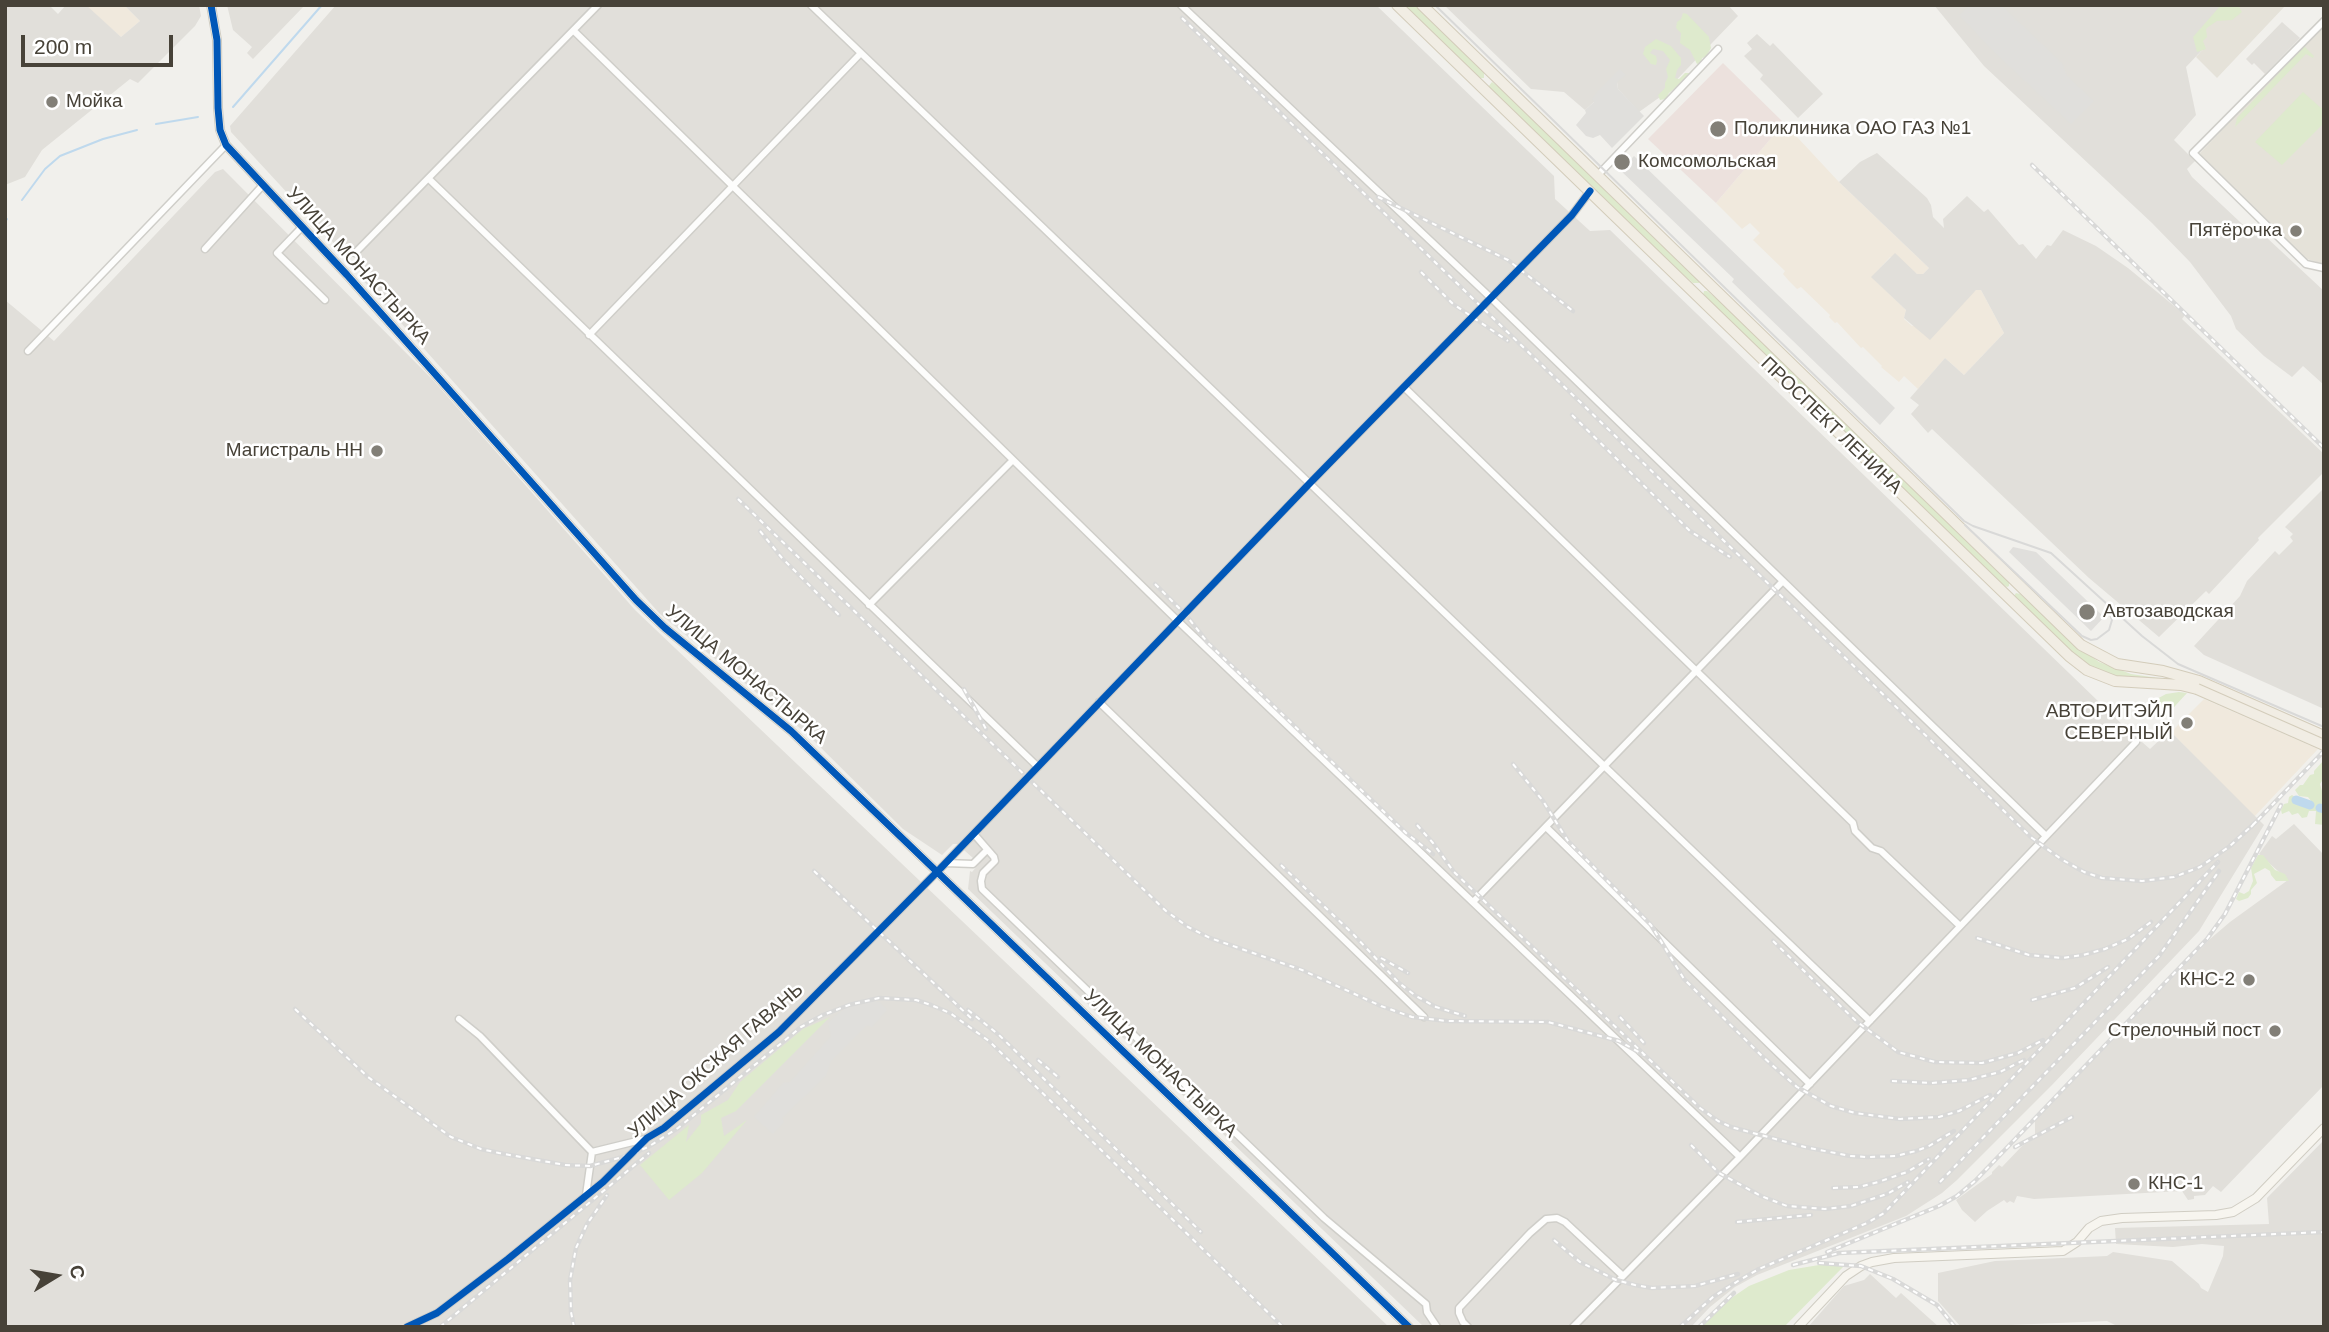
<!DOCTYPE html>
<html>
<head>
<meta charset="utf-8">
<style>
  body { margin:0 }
  #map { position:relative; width:2329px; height:1332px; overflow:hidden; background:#f1f0ec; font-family:Helvetica,sans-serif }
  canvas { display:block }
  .frame { position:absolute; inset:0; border:7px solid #474238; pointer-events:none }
  .north { position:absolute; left:21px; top:1241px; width:70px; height:70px; -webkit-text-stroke:5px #fff; paint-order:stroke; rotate:79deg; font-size:19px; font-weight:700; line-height:28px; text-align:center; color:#474238 }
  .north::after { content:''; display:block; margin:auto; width:24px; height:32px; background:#474238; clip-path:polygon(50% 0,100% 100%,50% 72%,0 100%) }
  .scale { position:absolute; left:21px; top:35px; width:152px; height:32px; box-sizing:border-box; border:4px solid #474238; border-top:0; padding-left:9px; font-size:21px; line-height:24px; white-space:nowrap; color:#474238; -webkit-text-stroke:5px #fff; paint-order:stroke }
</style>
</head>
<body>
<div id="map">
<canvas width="2329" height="1332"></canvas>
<div class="frame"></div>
<div class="north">С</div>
<div class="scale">200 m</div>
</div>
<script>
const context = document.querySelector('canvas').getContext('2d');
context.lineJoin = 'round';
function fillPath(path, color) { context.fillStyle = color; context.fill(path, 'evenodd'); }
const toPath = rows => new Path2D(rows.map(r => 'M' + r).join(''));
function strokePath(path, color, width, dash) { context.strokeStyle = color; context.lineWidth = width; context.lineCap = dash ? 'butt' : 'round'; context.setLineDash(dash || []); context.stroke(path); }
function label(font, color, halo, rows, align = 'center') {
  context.font = font + ' Helvetica,sans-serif'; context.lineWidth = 5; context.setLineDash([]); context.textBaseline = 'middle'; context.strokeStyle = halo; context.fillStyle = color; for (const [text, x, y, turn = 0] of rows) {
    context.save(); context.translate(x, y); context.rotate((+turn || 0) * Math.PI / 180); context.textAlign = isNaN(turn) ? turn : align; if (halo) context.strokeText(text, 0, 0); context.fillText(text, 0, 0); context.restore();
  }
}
const residential = toPath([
  [2226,5,2286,5,2217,78,2196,57,2205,47,2196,37],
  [2324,24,2324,264,2303,258,2201,157,2200,153]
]);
const commercial = toPath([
  [124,5,140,21,121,37,85,6],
  [1784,123,1839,182,1929,268,1923,274,1917,274,1890,257,1872,277,1906,310,1904,319,1912,326,1976,290,1981,290,2004,333,1964,375,1945,358,1918,389,1904,376,1899,382,1881,367,1882,366,1863,347,1861,348,1837,322,1835,323,1829,317,1830,315,1801,287,1797,289,1789,281,1783,274,1785,271,1753,240,1760,233,1750,223,1742,229,1716,203],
  [2204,699,2318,749,2254,817,2173,734,2175,728]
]);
const industrial = toPath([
  [5,5,49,5,58,14,66,5,86,5,121,37,140,21,124,5,199,5,201,16,195,26,138,83,130,79,42,150,25,177,5,185],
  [227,5,305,5,253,59,247,53,252,47,233,30],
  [336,5,1376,5,1554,176,1555,199,1590,231,1610,230,2127,729,2150,749,2167,733,2173,734,2264,825,2199,931,2052,1085,1957,1180,1942,1193,1906,1216,1757,1275,1735,1287,1710,1307,1691,1327,1424,1327,968,889,970,871,972,872,979,864,973,858,957,844,953,844,942,855,903,829,806,733,660,614,362,279,362,271,366,264,352,250,340,250,231,132,230,126],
  [1444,5,1728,5,1738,16,1660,97,1639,112,1618,89,1617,82,1599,92,1595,101,1585,110,1564,92,1531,89],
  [1934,5,2226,5,2196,37,2205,47,2186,67,2196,115,2174,140,2195,161,2187,169,2192,177,2255,236,2266,237,2324,291,2324,385,2303,366,2292,377,2264,356,2236,329,2231,316,2190,262,2152,223,1984,66],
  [2282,22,2300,38,2265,74,2254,63,2252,65,2246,59],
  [1757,34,1770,46,1773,43,1823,94,1798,118,1766,85,1760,79,1763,75,1744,56,1752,49,1747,43],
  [1877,153,1927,198,1931,205,1933,217,1944,228,1943,219,1967,196,1984,212,1988,209,2019,245,2023,244,2036,259,2047,245,2051,246,2063,230,2096,246,2128,268,2185,315,2182,319,2324,454,2324,472,2258,538,2259,540,2209,594,2206,591,2159,637,2089,578,1932,429,1928,433,1911,414,1919,405,1910,398,1945,358,1964,375,2004,333,1981,290,1976,290,1930,340,1904,318,1906,310,1871,277,1895,253,1917,274,1923,274,1929,268,1839,182,1860,162],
  [223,169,433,380,635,610,1389,1327,5,1327,5,300,54,341,215,172],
  [2324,488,2324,709,2204,655,2194,646,2240,596,2247,581,2275,551,2279,555,2293,541,2290,537,2293,534,2285,527],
  [2294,824,2324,855,2324,1085,2221,1192,2213,1186,2205,1195,2194,1196,2194,1199,2188,1200,2182,1191,2034,1199,2017,1196,2014,1203,2010,1201,2007,1203,2004,1200,1987,1211,1975,1222,1962,1210,1956,1200,1992,1174,1992,1172,1999,1165,2002,1167,2022,1146,2035,1138,2035,1120,2210,939,2230,922,2288,880,2259,854,2272,836,2276,839],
  [2324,1140,2324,1327,2119,1327,2107,1321,1961,1327,1938,1301,1938,1273,1995,1261,2107,1256,2113,1252,2172,1261,2199,1284,2201,1288,2208,1292,2223,1256,2224,1246,2202,1244,2173,1247,2116,1244,2115,1228,2269,1224,2267,1198],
  [1870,1274,1896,1298,1901,1293,1939,1327,1808,1327,1844,1286,1864,1280]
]);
const medical = toPath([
  [1723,63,1784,123,1716,203,1648,139]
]);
const green = toPath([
  [1400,5,1415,5,1484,72,1484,78,1479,78],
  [2221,5,2238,5,2242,12,2232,20,2217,21,2208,27,2206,29,2207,37,2203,41,2206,49,2197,52,2193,37],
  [1683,13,1687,14,1709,37,1711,48,1706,57,1702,58,1701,63,1697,64,1690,50,1680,43,1681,33,1676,28,1677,22,1681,19],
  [1656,39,1671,46,1681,58,1681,65,1677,70,1675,78,1679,79,1685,73,1689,73,1688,78,1669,93,1666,99,1660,100,1658,95,1665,88,1665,83,1668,77,1666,69,1670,60,1663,51,1653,49,1650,53,1656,56,1657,61,1656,65,1651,64,1643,54,1645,47],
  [2304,46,2314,56,2313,58,2306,54,2235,127,2237,118],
  [1492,82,1511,96,1700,280,1699,283,1693,283,1663,257,1488,87],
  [2303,92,2321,108,2324,107,2324,123,2282,165,2255,142],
  [1704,291,1707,291,1726,306,2009,581,2009,586,2007,587,1994,579,1703,295],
  [2016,593,2020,594,2081,649,2099,662,2131,674,2165,679,2132,681,2106,674,2088,665,2078,658,2014,596],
  [2179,692,2187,693,2164,718,2160,719,2151,710,2155,700,2166,694],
  [2324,760,2324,778,2320,784,2324,798,2324,825,2315,824,2316,811,2309,811,2307,817,2302,818,2298,813,2292,815,2289,811,2282,814,2281,810,2284,804,2288,803,2289,797,2292,795,2299,800,2300,805,2307,806,2311,801,2308,797,2299,796,2295,790,2300,785,2303,785,2310,775,2314,774,2314,771],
  [2258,855,2263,855,2275,870,2285,874,2289,881,2276,881,2271,875,2270,871,2265,868,2254,874,2257,883,2251,890,2251,894,2248,898,2239,901,2236,899,2239,892,2244,894,2249,891,2253,881,2251,868],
  [830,1017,736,1111,721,1118,724,1136,747,1120,702,1173,669,1200,640,1165,689,1125,686,1142,701,1123,701,1115,728,1100,740,1082,803,1029],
  [1825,1264,1844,1266,1784,1327,1700,1327,1724,1303,1749,1286,1789,1270]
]);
const parking = toPath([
  [1970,5,2001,5,2062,63,2067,76,2094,101,2071,124,1995,53,1959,15],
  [1620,69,1626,75,1617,82,1618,89,1644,116,1612,148,1600,135,1593,138,1586,136,1576,125,1586,113,1585,110,1594,102,1592,99,1598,91],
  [1634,156,1895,408,1880,425,1732,282,1734,279,1620,170],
  [2013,547,2036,552,2104,617,2091,631,2009,552],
  [874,1001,880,1002,887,1010,872,1027,867,1025,831,1061,826,1076,782,1118,784,1122,773,1134,754,1117,783,1083,790,1082,831,1036,828,1023,835,1016,846,1008]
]);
const stream = toPath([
  [233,107,322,5],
  [156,124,198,117],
  [22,200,45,169,60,156,103,139,137,130],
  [5,222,7,219]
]);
const river = toPath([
  [2296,800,2310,805],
  [2320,808,2324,809]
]);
const street = toPath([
  [811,5,1870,1021],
  [1181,5,1491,298,2045,835],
  [2324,21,2193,153,2306,264,2324,268],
  [574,31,1179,622,1740,1157],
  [1597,176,1718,49],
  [429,179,1038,767],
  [302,227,277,253,325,300],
  [205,249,263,185],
  [355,253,598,5],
  [589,335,861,53],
  [28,351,226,145],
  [1404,387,1853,823,1855,831,1872,848,1881,851,1960,926],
  [869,605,1013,460],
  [1099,702,1424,1017],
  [1546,827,1810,1084],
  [974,834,994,857,995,861,983,873,981,881,982,889,1324,1218,1426,1304,1427,1312,1437,1327],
  [946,863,973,864,987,850],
  [1473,902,1783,581],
  [459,1019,480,1036,592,1152,645,1139],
  [586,1195,592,1152],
  [407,1327,437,1313,508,1259,603,1182,647,1138,664,1128,779,1032,937,872,1309,484,1572,215,1590,191],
  [1468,1327,1463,1322,1459,1313,1459,1308,1530,1233,1546,1219,1557,1218,1565,1222,1623,1276],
  [1573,1327,1740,1157,2136,742]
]);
const secondary = toPath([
  [211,5,217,40,218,108,220,130,226,145,347,275,636,600,665,628,791,731,1409,1327],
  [1798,1327,1846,1276,1861,1266,1872,1262,1894,1258,2063,1251,2077,1242,2089,1228,2101,1221,2122,1218,2216,1215,2233,1212,2256,1198,2324,1128]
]);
const primary = toPath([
  [1397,5,2069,656,2087,670,2115,681,2181,685,2197,689],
  [1422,5,2081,645,2117,664,2163,671,2199,681,2324,736]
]);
const tram = toPath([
  [1435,5,1964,521,1973,526,2051,553,2142,636,2178,664,2324,727],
  [1965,525,2082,636,2091,640,2097,639,2109,630,2112,620,2106,604]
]);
const rail = toPath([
  [1182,18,2032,838,2061,859,2084,872,2102,878,2142,881,2174,877,2200,867,2230,846,2258,820],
  [2032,165,2324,448],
  [1378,197,1508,260,1573,311],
  [1421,272,1453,304,1508,341],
  [1572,415,1690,531,1730,557],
  [738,499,1166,911,1188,927,1210,938,1302,970,1381,1006,1412,1017,1447,1021,1548,1022,1619,1041,1644,1055],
  [760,531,782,558,839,615],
  [1155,584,1186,615,1208,643,1406,833,1433,854],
  [964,689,986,729],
  [1513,764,1543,801,1568,841,1651,925,1684,979,1763,1057,1797,1087,1831,1106,1855,1113,1900,1119,1939,1117,1959,1111,1990,1095],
  [1417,825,1433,843,1454,872,1700,1108,1718,1121,1731,1127,1805,1147,1850,1156,1867,1157,1896,1156,1916,1151,1929,1146,1954,1131],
  [2251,827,2324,751],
  [1281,865,1354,935,1399,983,1416,996,1436,1007,1465,1016],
  [814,871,972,1019],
  [1977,938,2029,955,2063,958,2083,955,2105,949,2128,939,2151,922],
  [1773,941,1856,1021,1898,1052,1935,1062,1982,1063,2018,1053,2043,1040],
  [1381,958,1408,973],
  [2032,1000,2075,988,2108,967],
  [295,1009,368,1077,451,1137,481,1149,499,1153,565,1165,590,1166,630,1155,648,1147,678,1128,801,1027,823,1015,849,1005,879,998,916,1000,931,1005,950,1013,989,1041,1283,1327],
  [968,1010,999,1035,1201,1232],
  [1620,1017,1644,1043],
  [1038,1060,1058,1077],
  [1892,1081,1931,1083,1969,1080,2000,1072,2024,1060],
  [1691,1145,1719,1173,1761,1196,1787,1206,1825,1209,1851,1206,1887,1194,1908,1182],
  [2015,1147,2072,1117],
  [1940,1182,2159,956,2219,871],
  [1833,1188,1859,1187,1878,1182,1907,1172,1929,1159],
  [1737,1222,1811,1215],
  [1554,1240,1580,1262,1616,1280,1635,1285,1652,1288,1695,1286,1738,1274],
  [1827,1252,1939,1206,1957,1196,1975,1181,2207,939,2225,914,2281,805],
  [1819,1263,1861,1266,1893,1279,1937,1305,1955,1327],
  [1793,1265,1839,1253,2324,1232],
  [440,1327,649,1153],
  [574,1327,571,1312,570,1280,576,1248,587,1224,607,1195],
  [1680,1327,1713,1297,1738,1281,1759,1269,1867,1223,1884,1213,2218,862],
  [1699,1327,1734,1293]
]);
const primaryBridge = toPath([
  [2197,689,2324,745]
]);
const cycleway = toPath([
  [211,5,217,40,218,108,220,130,226,145,347,275,636,600,665,628,791,731,1409,1327],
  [407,1327,437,1313,508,1259,603,1182,647,1138,664,1128,779,1032,937,872,1309,484,1572,215,1590,191]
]);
const markers = [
  [52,102,7,"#827f77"],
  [1718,129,9,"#827f77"],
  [1622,162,9,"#827f77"],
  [2296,231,7,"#827f77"],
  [377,451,7,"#827f77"],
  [2087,612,9,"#827f77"],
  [2187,723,7,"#827f77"],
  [2249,980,7,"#827f77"],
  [2275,1031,7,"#827f77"],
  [2134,1184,7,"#827f77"]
];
const poiNames = [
  ["Мойка",66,102],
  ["Поликлиника ОАО ГАЗ №1",1734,129],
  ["Комсомольская",1638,162],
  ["Пятёрочка",2282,231,"right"],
  ["Магистраль НН",363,451,"right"],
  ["Автозаводская",2103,612],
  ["АВТОРИТЭЙЛ",2173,712,"right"],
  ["СЕВЕРНЫЙ",2173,734,"right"],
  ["КНС-2",2235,980,"right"],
  ["Стрелочный пост",2261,1031,"right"],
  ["КНС-1",2148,1184]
];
const streetNames = [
  ["УЛИЦА МОНАСТЫРКА",358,266,48],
  ["ПРОСПЕКТ ЛЕНИНА",1831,426,44],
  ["УЛИЦА МОНАСТЫРКА",746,675,40],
  ["УЛИЦА ОКСКАЯ ГАВАНЬ",716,1061,-41],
  ["УЛИЦА МОНАСТЫРКА",1160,1064,44]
];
fillPath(residential, '#e5e2d9');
fillPath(commercial, '#f0e9dd');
fillPath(industrial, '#e1dfda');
fillPath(medical, '#ece1dd');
fillPath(green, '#deeacd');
fillPath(parking, '#e0dfdc');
strokePath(stream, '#bfd9ed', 2);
strokePath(river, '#bfd9ed', 9);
strokePath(street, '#cfcec9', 9);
strokePath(secondary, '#d0cdc3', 10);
strokePath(primary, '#d3ccba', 12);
strokePath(street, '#fdfdfc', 6);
strokePath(secondary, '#f7f5ef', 8);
strokePath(primary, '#f1ede4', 10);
strokePath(tram, '#d9d9d8', 2);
strokePath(rail, '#d9d9d8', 4.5);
strokePath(rail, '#fff', 2, [5]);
strokePath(primaryBridge, '#d3ccba', 12, []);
strokePath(primaryBridge, '#f1ede4', 10);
strokePath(cycleway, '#0057b8', 7);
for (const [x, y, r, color] of markers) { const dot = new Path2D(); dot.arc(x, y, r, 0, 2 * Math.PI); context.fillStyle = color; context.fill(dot); strokePath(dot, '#fff', 2.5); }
label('19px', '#474238', '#fff', poiNames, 'left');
label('19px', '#474238', '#fff', streetNames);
</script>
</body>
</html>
